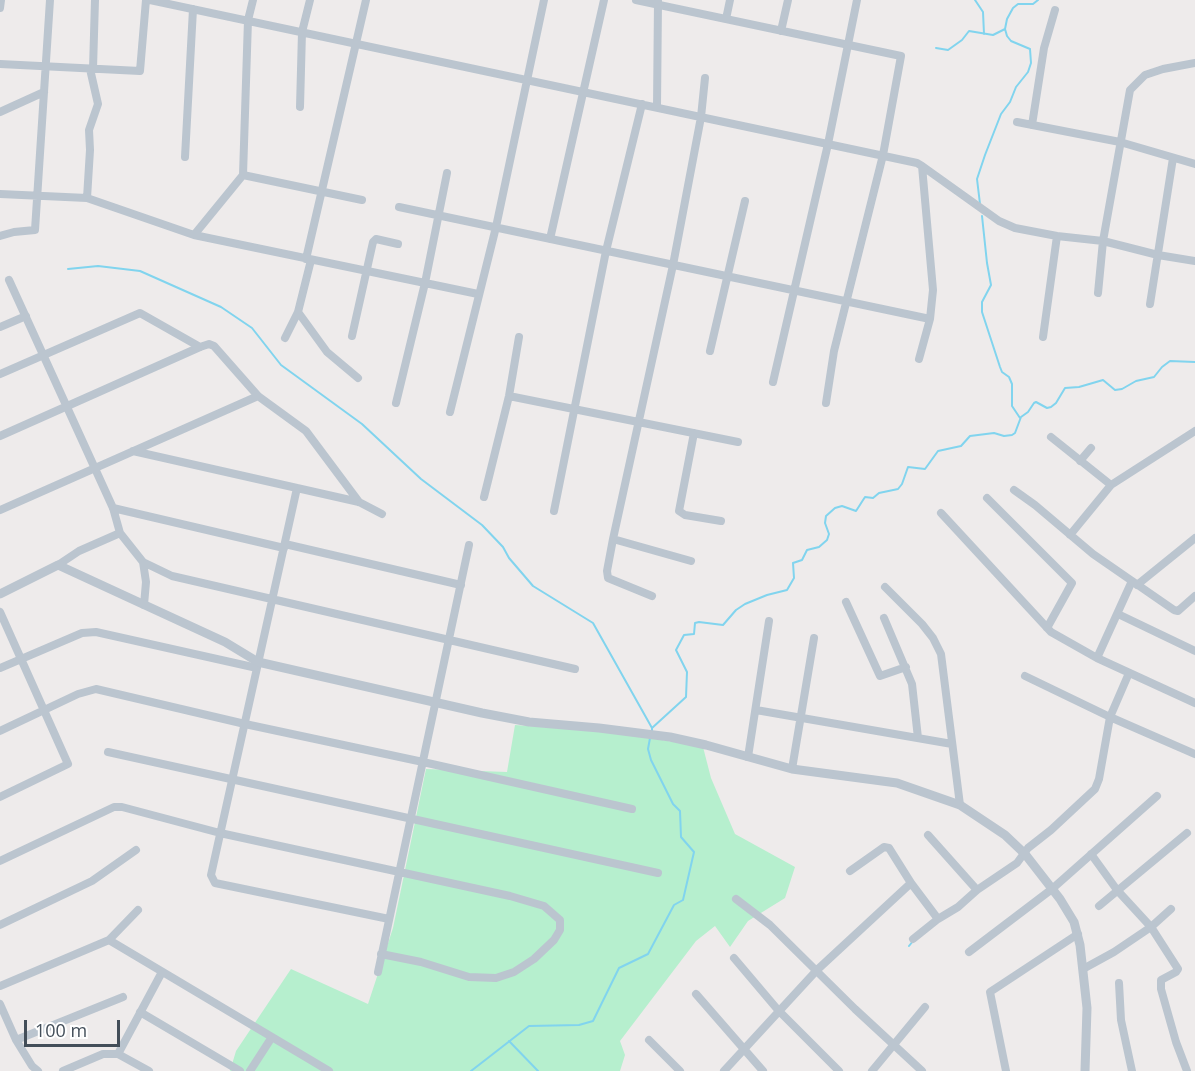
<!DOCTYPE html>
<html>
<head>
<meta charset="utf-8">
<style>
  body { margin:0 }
  #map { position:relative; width:1195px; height:1071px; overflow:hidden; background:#eeebeb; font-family:"Open Sans",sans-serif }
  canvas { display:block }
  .scale { position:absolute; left:24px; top:1020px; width:96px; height:27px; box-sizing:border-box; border:3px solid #434e59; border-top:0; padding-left:8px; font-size:18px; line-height:21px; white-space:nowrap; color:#434e59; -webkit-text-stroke:4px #fff; paint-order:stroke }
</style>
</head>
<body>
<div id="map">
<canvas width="1195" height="1071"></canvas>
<div class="scale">100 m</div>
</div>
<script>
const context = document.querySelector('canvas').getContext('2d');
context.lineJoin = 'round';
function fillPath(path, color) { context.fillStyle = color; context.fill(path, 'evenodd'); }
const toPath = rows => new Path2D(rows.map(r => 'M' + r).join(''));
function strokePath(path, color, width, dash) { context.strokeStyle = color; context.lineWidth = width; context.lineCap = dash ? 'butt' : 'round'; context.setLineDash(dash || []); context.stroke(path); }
const green = toPath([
  [515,725,622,733,703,747,711,778,735,834,795,867,785,898,748,921,730,947,715,926,696,941,620,1041,625,1055,620,1071,230,1071,236,1051,291,969,368,1004,393,928,426,769,507,772]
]);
const stream = toPath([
  [975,0,983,12,984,34],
  [936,48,948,50,962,40,969,31,993,35,1005,29],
  [980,204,977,179,985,155,1001,114,1010,102,1016,87,1028,72,1031,63,1030,49,1011,41,1007,36,1005,29,1007,19,1013,8,1018,4,1033,4,1038,0],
  [982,216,987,263,991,285,982,302,982,312,1000,367,1002,372,1009,377,1012,384,1012,406,1020,418],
  [68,269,98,266,140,271,221,307,252,328,281,365,362,424,421,479,482,525,503,547,509,558,533,586,593,623,652,728],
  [652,732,652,728,686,697,687,672,676,650,684,635,694,634,695,623,699,622,723,625,736,610,745,604,767,595,787,590,794,578,793,563,802,560,807,550,819,547,827,540,829,534,825,523,826,516,835,508,842,506,856,511,865,497,873,498,879,493,898,489,902,484,908,467,925,469,938,451,961,446,970,436,994,433,1004,436,1012,435,1015,433,1021,417,1028,412,1034,403,1036,402,1047,408,1051,407,1056,403,1065,388,1079,387,1103,380,1115,390,1122,389,1136,381,1154,377,1162,367,1170,361,1195,362],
  [909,946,913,941],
  [509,1041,538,1071],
  [471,1071,529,1026,579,1025,593,1021,619,968,648,954,674,905,683,900,694,852,681,837,680,811,673,804,651,760,648,749,650,738]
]);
const minor = toPath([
  [150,0,917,163,922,166,933,290,930,319,919,359],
  [636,0,901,56,883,155,834,351,826,403],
  [0,8,1,0],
  [726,19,730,0],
  [781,31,788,0],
  [0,64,140,71,146,0],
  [93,69,95,0],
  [300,107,302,32,310,0],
  [657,107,658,1],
  [0,112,44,92],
  [1017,122,1120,142,1195,164],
  [1032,125,1044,48,1055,10],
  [185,157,193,9],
  [922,166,999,221,1015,228,1057,236,1103,241,1158,255,1195,261],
  [243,175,362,200],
  [0,194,87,198,194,235,478,294],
  [87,198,90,150,89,130,98,104,90,69],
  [399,207,930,319],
  [194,235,243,175,248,20,253,0],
  [0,236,14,232,35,230,50,0],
  [550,239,604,0],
  [306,259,366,0],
  [9,280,113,508,120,533,143,562,146,582,144,605],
  [1098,293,1103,241,1130,90,1145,75,1163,69,1195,63],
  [1150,304,1173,158],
  [298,312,327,352,358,378],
  [0,327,26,316],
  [352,336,373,242,376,239,398,244],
  [1043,337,1057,236],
  [285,338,298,312,311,260],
  [710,351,745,201],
  [0,374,140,313,200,347],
  [773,382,828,144,857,0],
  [509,396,738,442],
  [396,403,425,283,447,173],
  [450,412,496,227,544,0],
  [694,433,679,511,685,515,721,521],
  [0,436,200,347,209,344,214,346,258,396,306,431,359,502],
  [1051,437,1111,485],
  [133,451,359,502,382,514],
  [1080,461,1091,448],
  [297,488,211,875,215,883,389,919],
  [1014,490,1035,505,1093,554,1174,610,1178,611,1195,596],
  [484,497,509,396,519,337],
  [987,498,1072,583,1047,628],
  [113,508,284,548],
  [0,510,258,396],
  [554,511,606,251,642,104],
  [941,513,1051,632,1097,658,1195,703],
  [1070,535,1111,485,1195,431],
  [613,539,607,571,608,578,652,596],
  [285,544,461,585],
  [691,561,613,539,673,265,701,117,705,78],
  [143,562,172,576,575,669],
  [58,565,79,551,120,533],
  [1137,585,1195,538],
  [885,587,922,624,933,638,941,654,960,805],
  [846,602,880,676,906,667],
  [0,612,68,764,0,797],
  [1118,614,1195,651],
  [884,618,912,684,918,738],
  [1097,658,1132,581],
  [0,668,82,633,96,632,257,668],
  [1025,676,1110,717,1195,754],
  [756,710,952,744],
  [0,731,78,694,96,689,245,724,423,762,632,809],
  [108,752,658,873],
  [748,757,769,621],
  [792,769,814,638],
  [928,835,977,890],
  [1091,854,1117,890,1151,927,1178,969,1176,972,1161,980,1161,989,1176,1042,1187,1071],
  [0,861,114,807,122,807,220,833,510,896,544,906,560,920,560,930,554,940,534,959,514,972,496,978,469,977,421,962,381,954],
  [850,871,884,847,889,848,911,883,938,919],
  [736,899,770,925,855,1009,922,1071],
  [1099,906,1187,833],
  [0,925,92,881,136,850],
  [913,939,938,919,958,907,977,890,1017,863,1028,848,1051,830,1095,789,1099,779,1110,717,1129,673],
  [109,940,329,1071],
  [969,952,1052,889,1157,796],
  [734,958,778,1010,839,1071],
  [1083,969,1114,952,1151,927,1171,909],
  [378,972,469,545],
  [1119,983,1121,1020,1132,1071],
  [0,986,109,940,138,910],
  [696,994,763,1071],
  [0,1004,16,1040,32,1066,38,1071],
  [140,1012,240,1071],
  [16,1040,123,997],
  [649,1040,680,1071],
  [118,1054,162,972],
  [63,1071,103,1054,118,1054,149,1071],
  [250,1071,272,1037],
  [724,1071,817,970,911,883],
  [872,1071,925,1007],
  [1006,1071,990,992,1078,934]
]);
const tertiary = toPath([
  [0,594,58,565,225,642,258,662,482,713,529,722,599,728,670,737,706,745,792,769,897,783,960,805,1005,835,1025,854,1060,899,1074,922,1080,945,1087,1008,1085,1071]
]);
fillPath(green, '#b6efce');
strokePath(stream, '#81d4ee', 2);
strokePath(minor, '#bbc5cf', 8);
strokePath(tertiary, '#bbc5cf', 9);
</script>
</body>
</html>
